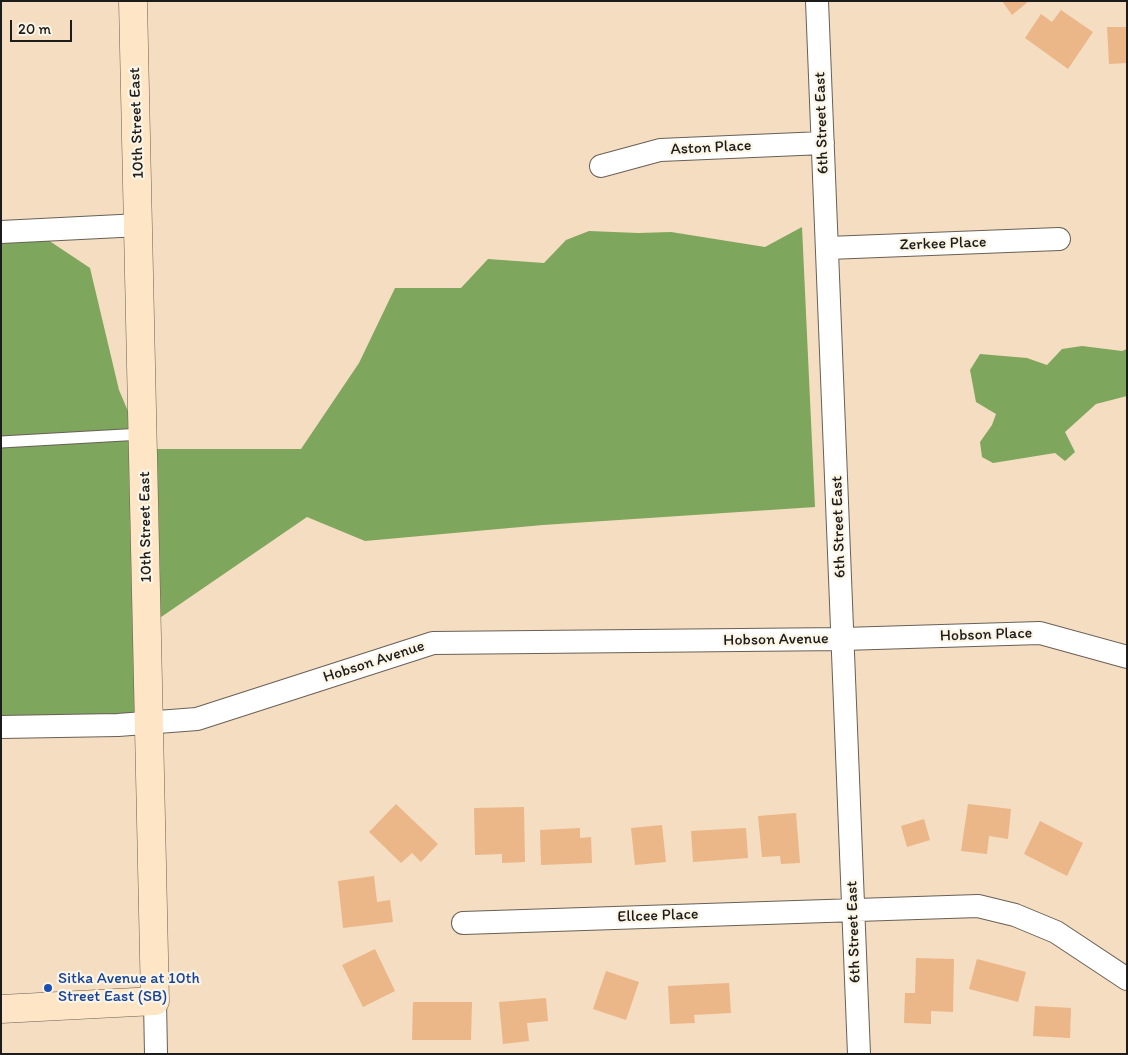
<!DOCTYPE html>
<html>
<head>
<meta charset="utf-8">
<style>
  body { margin:0 }
  #map { position:relative; width:1128px; height:1055px; overflow:hidden; background:#f5ddc1; font-family:Itim,sans-serif }
  canvas { display:block }
  .frame { position:absolute; inset:0; border:2px solid #1c1c1c; pointer-events:none }
  .scale { position:absolute; left:10px; top:20px; width:62px; height:22px; box-sizing:border-box; border:2px solid #1c1c1c; border-top:0; padding-left:6px; font-size:15px; line-height:18px; white-space:nowrap; color:#1c1c1c; -webkit-text-stroke:4px #fcf5e5; paint-order:stroke }
</style>
</head>
<body>
<div id="map">
<canvas width="1128" height="1055"></canvas>
<div class="frame"></div>
<div class="scale">20 m</div>
</div>
<script>
const context = document.querySelector('canvas').getContext('2d');
context.lineJoin = 'round';
function fillPath(path, color) { context.fillStyle = color; context.fill(path, 'evenodd'); }
const toPath = rows => new Path2D(rows.map(r => 'M' + r).join(''));
function strokePath(path, color, width, dash) { context.strokeStyle = color; context.lineWidth = width; context.lineCap = dash ? 'butt' : 'round'; context.setLineDash(dash || []); context.stroke(path); }
function label(font, color, halo, rows, align = 'center') {
  context.font = font + ' Itim,sans-serif'; context.lineWidth = 4.5; context.setLineDash([]); context.textBaseline = 'middle'; context.strokeStyle = halo; context.fillStyle = color; for (const [text, x, y, turn = 0] of rows) {
    context.save(); context.translate(x, y); context.rotate((+turn || 0) * Math.PI / 180); context.textAlign = isNaN(turn) ? turn : align; if (halo) context.strokeText(text, 0, 0); context.fillText(text, 0, 0); context.restore();
  }
}
const forest = toPath([
  [802,227,815,507,543,525,365,541,307,517,148,626,150,723,1,727,1,241,33,230,90,268,119,390,144,449,301,449,359,363,395,288,461,288,488,259,544,263,566,240,589,231,638,233,671,232,765,247],
  [1082,346,1122,351,1127,349,1127,396,1096,404,1065,432,1075,452,1065,461,1055,453,993,463,982,457,980,442,992,425,996,414,976,402,970,370,980,354,1027,358,1047,365,1062,349]
]);
const building = toPath([
  [1002,1,1029,1,1012,15],
  [1061,10,1093,32,1068,69,1025,38,1041,14,1052,22],
  [1107,27,1127,27,1127,63,1109,64],
  [396,804,438,844,421,862,412,853,401,863,369,832],
  [968,804,1011,809,1008,839,989,836,987,854,961,851],
  [524,807,525,862,502,863,502,854,475,855,474,808],
  [796,813,800,863,781,864,780,856,762,857,758,816],
  [924,819,930,840,907,847,901,826],
  [1040,821,1083,843,1067,876,1024,854],
  [662,825,666,862,635,865,631,828],
  [580,828,580,838,591,837,592,863,541,865,540,830],
  [746,828,748,858,693,862,691,831],
  [374,876,377,902,390,900,393,922,343,928,338,881],
  [375,949,395,991,363,1007,342,965],
  [916,958,954,959,953,1012,931,1011,931,1024,904,1023,905,993,915,993],
  [977,959,1026,972,1018,1002,969,989],
  [606,971,639,982,626,1020,593,1009],
  [729,983,731,1013,694,1015,695,1023,670,1024,668,986],
  [546,998,548,1021,527,1023,529,1041,503,1044,499,1002],
  [413,1002,472,1002,471,1040,412,1040],
  [1035,1006,1071,1008,1070,1038,1033,1036]
]);
const lane = toPath([
  [1,442,142,434]
]);
const street = toPath([
  [817,1,859,1054],
  [601,166,660,150,823,143],
  [1,232,140,225],
  [828,248,1059,239],
  [1,727,118,725,197,719,433,643,843,639,1040,633,1127,657],
  [463,923,978,906,1015,915,1056,932,1127,979],
  [155,1001,156,1054]
]);
const secondary = toPath([
  [1,1009,155,1001,133,1]
]);
const markers = [
  [48,988,5,"#1a4fb4"]
];
const streetNames = [
  ["10th Street East",137,123,-92],
  ["6th Street East",822,123,-92],
  ["Aston Place",711,148,-3],
  ["Zerkee Place",943,244,-2],
  ["10th Street East",146,527,-91],
  ["6th Street East",839,527,-92],
  ["Hobson Place",986,635,-2],
  ["Hobson Avenue",776,640,-1],
  ["Hobson Avenue",374,662,-18],
  ["Ellcee Place",658,916,-2],
  ["6th Street East",854,932,-92]
];
const transitNames = [
  ["Sitka Avenue at 10th",58,979],
  ["Street East (SB)",58,997]
];
fillPath(forest, '#7ea65d');
fillPath(building, '#ebb688');
strokePath(lane, '#686056', 13);
strokePath(street, '#686056', 24);
strokePath(secondary, '#686056', 29);
strokePath(lane, '#fff', 11);
strokePath(street, '#fff', 22);
strokePath(secondary, '#fde5c5', 28);
for (const [x, y, r, color] of markers) { const dot = new Path2D(); dot.arc(x, y, r, 0, 2 * Math.PI); context.fillStyle = color; context.fill(dot); strokePath(dot, '#fcf5e5', 2); }
label('16px', '#1c1c1c', '#fcf5e5', streetNames);
label('16px', '#164399', '#fcf5e5', transitNames, 'left');
</script>
</body>
</html>
